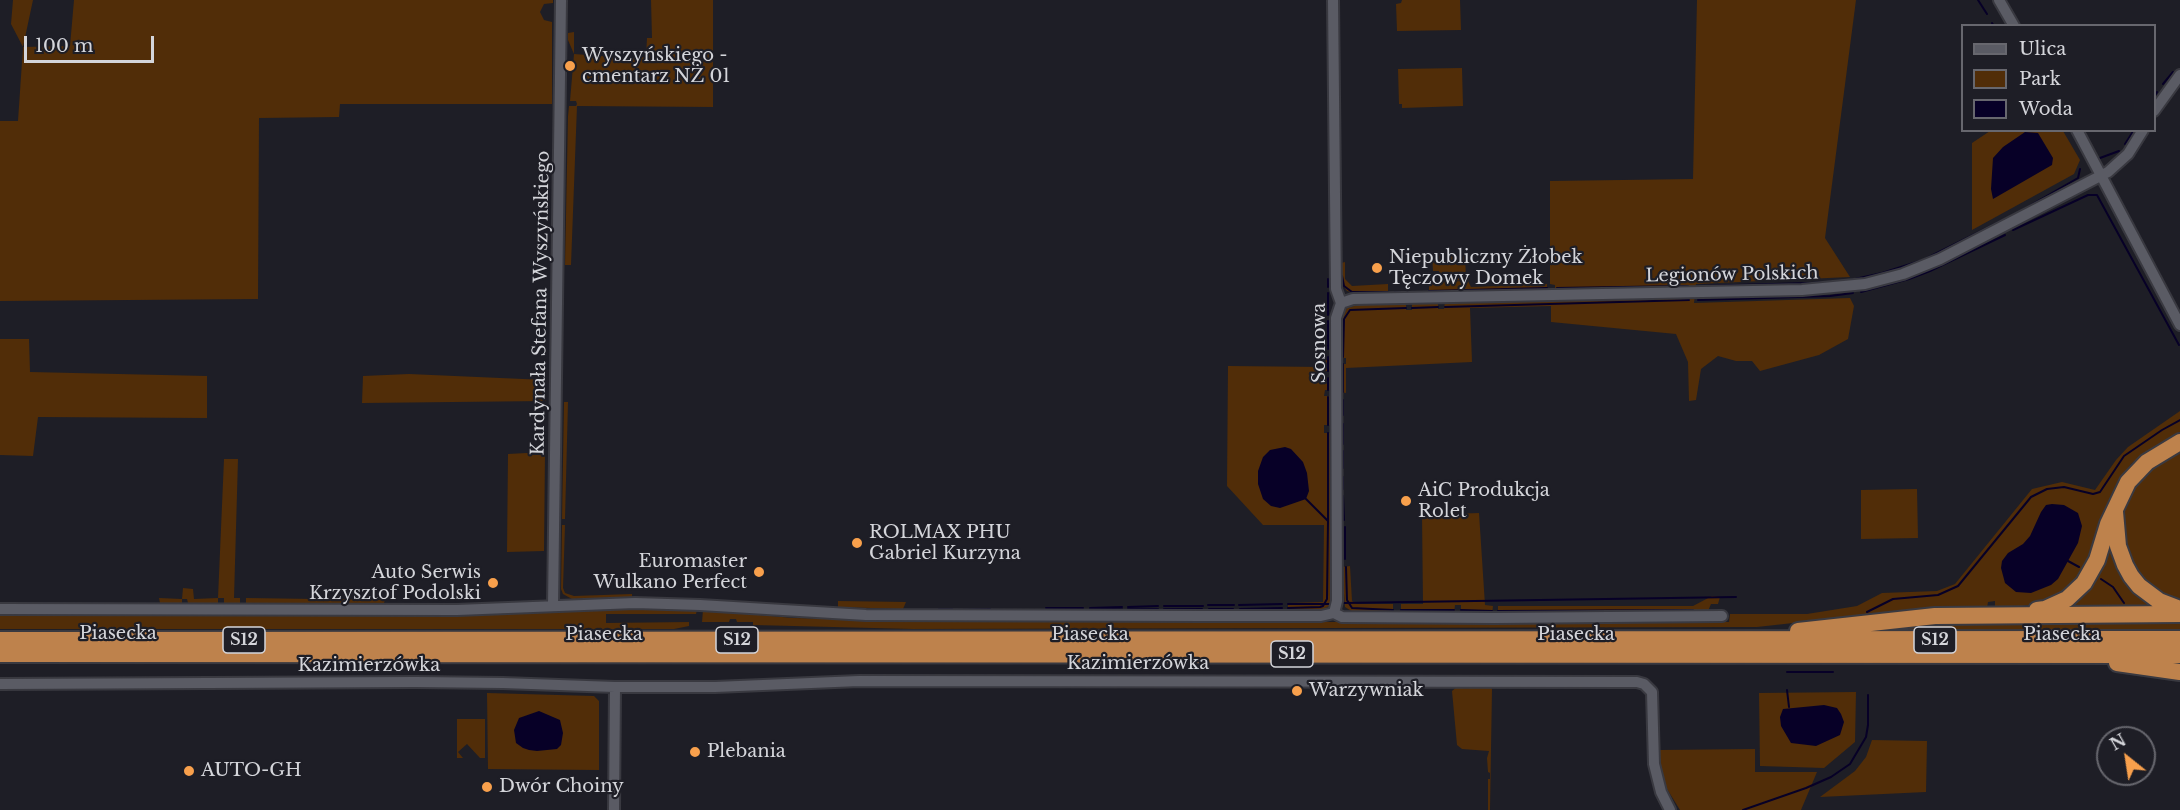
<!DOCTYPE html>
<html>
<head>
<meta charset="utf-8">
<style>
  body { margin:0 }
  #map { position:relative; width:2180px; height:810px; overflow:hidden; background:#1e1e26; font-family:"Libre Baskerville",serif }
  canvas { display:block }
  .legend { position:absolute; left:1961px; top:24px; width:195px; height:108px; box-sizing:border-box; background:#1e1e26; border:2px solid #67676e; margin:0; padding:8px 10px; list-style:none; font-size:18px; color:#d4d5da }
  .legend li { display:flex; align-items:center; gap:12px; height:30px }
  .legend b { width:30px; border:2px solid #67676e }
  .north { position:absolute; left:2096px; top:726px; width:60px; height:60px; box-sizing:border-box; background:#1e1e26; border:2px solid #67676e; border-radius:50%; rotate:330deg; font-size:16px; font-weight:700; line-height:24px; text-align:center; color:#d4d5da }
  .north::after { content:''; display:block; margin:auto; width:21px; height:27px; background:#f8a04c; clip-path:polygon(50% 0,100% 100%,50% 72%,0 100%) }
  .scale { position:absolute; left:24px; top:36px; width:130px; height:27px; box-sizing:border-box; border:3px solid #d4d5da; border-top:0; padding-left:8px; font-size:18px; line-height:21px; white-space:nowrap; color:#d4d5da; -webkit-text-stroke:4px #1e1e26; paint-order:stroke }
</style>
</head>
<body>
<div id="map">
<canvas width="2180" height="810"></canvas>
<ul class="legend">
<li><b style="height:8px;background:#5a5b64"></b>Ulica</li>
<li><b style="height:16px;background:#512d08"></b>Park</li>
<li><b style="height:16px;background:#070027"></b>Woda</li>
</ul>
<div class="north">N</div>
<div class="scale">100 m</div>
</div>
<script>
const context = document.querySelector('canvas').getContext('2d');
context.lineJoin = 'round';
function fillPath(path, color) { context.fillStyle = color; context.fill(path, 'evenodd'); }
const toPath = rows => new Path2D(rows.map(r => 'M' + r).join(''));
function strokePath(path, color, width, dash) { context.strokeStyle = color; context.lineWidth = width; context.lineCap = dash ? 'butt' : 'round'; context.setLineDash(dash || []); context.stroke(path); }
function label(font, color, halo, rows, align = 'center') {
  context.font = font + ' "Libre Baskerville",serif'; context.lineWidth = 4.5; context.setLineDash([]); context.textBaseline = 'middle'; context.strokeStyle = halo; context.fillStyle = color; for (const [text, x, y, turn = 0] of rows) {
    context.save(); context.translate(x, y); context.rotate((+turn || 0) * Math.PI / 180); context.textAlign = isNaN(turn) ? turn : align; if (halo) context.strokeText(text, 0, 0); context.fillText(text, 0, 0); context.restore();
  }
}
const green = toPath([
  [13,0,33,0,23,47,70,46,74,0,553,0,553,3,544,4,540,12,544,20,552,22,552,104,340,104,339,117,259,118,258,299,0,301,0,121,18,121,23,47,11,24],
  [651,0,713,0,713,107,577,106,571,265,565,265,568,116,569,106,576,106,577,104,576,101,570,101,574,54,568,40,568,33,574,32,574,54,627,58,646,57,647,38,652,38],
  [1402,0,1460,0,1461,30,1397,31,1396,4,1401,3],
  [1697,0,1856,0,1825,238,1850,277,1696,284,1694,303,1850,298,1854,306,1848,339,1819,355,1760,371,1752,361,1736,361,1718,356,1701,369,1696,400,1689,401,1688,362,1676,334,1551,322,1551,306,1470,308,1472,362,1346,368,1346,393,1341,392,1341,364,1346,364,1346,358,1341,358,1341,319,1344,312,1347,308,1361,304,1406,303,1406,310,1412,310,1412,303,1438,302,1438,309,1444,309,1445,302,1555,290,1555,285,1550,284,1550,181,1693,179],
  [1462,68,1463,106,1402,108,1402,104,1399,104,1398,69],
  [1990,131,2063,131,2080,160,2074,174,1972,230,1972,143],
  [1465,254,1466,280,1439,281,1439,271,1433,271,1432,255],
  [1345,262,1345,279,1352,286,1388,284,1388,294,1359,294,1347,291,1341,283,1341,263],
  [1468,281,1471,287,1547,284,1547,290,1432,293,1429,291,1429,282],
  [0,339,29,339,30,372,207,376,207,418,38,417,33,456,0,455],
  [1325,357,1331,357,1331,371,1325,371,1325,377,1331,378,1331,390,1325,390,1324,396,1332,396,1331,425,1324,425,1324,433,1331,433,1332,600,1329,606,1321,611,1288,611,1288,603,1323,602,1324,525,1263,525,1227,486,1228,366,1324,367],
  [409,374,546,380,546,401,362,403,363,376],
  [564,402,568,402,565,519,562,519],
  [2180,411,2180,433,2142,455,2131,464,2117,483,2107,504,2095,547,2082,576,2069,589,2054,598,2035,604,2016,607,1995,608,1995,601,1988,602,1987,608,1911,610,1757,627,913,629,753,625,753,622,737,622,736,619,730,619,729,622,702,622,703,610,793,618,966,622,1729,622,1730,614,1807,614,1857,606,1882,593,1937,591,1955,584,2032,489,2062,482,2095,490,2116,460,2128,447],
  [2180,450,2180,603,2153,590,2127,558,2121,519,2133,488,2153,466],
  [545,452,544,551,507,552,508,454],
  [224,459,238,459,234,598,240,598,240,603,224,603,224,598,218,598,218,603,188,603,187,599,182,599,182,603,160,603,159,598,182,599,183,588,193,589,194,599,218,598],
  [1917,489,1918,538,1861,539,1861,490],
  [1479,513,1485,605,1493,606,1492,614,1461,614,1461,605,1455,605,1454,614,1401,614,1401,604,1423,604,1422,515],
  [562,525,565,525,563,588,565,593,574,596,632,594,632,597,572,599,563,594,561,589],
  [2110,535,2158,608,2062,609],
  [1350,566,1352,601,1357,604,1393,604,1393,614,1353,612,1345,607,1342,567],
  [1712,596,1720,597,1718,604,1711,604,1708,611,1498,614,1498,606,1693,606],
  [246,598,385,600,384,603,246,603],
  [838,601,906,602,903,609,838,607],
  [635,609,697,610,696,614,606,614,606,623,689,622,689,626,674,629,0,629,0,614,459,616],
  [2180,620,2180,631,1874,631,1874,627,1930,622],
  [1459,685,1491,686,1492,689,1490,810,1488,810,1488,779,1490,779,1490,773,1488,772,1487,758,1489,751,1462,749,1457,745,1452,691],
  [1856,692,1855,742,1824,768,1760,766,1759,693],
  [487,693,594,696,599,701,599,770,488,769],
  [457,719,485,719,485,758,480,758,467,744,458,752,463,758,457,758],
  [1872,740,1927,741,1926,792,1820,797,1855,771,1866,757],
  [1755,749,1755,772,1817,772,1801,810,1680,810,1667,789,1661,770,1659,750]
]);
const water = toPath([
  [2025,132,2038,133,2053,158,2052,165,1993,199,1991,189,1993,158,2003,147],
  [1285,447,1291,449,1303,462,1307,473,1309,491,1306,499,1280,508,1271,506,1263,499,1258,484,1258,471,1263,457,1270,450],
  [2052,504,2064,505,2078,513,2082,526,2078,543,2058,579,2051,585,2031,593,2016,592,2005,583,2001,568,2002,561,2008,553,2023,544,2030,536,2041,512,2046,505],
  [1824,705,1837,708,1841,714,1844,722,1840,735,1816,746,1791,743,1781,726,1780,717,1783,709],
  [539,711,560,720,563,733,561,745,557,749,537,751,529,750,523,748,516,743,514,730,519,718]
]);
const stream = toPath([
  [1978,0,1987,14],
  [1992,23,1994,26],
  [2163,84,2173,72],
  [2154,97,2157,92],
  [2125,144,2134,130],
  [2100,158,2119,151],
  [2013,230,2088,195,2097,195,2179,345],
  [1342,276,1344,286,1352,292,1388,292],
  [1698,286,1811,283,1846,281,1882,273,1923,260,2017,213,2078,178,2080,169],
  [1328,287,1328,279],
  [1557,288,1688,286],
  [1429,291,1547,288],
  [1395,292,1422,292],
  [1861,292,1909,279,1930,271,2005,235],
  [1698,300,1830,296,1853,293],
  [1445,307,1689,300],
  [1412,308,1438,307],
  [1328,315,1328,293],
  [1328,321,1328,349],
  [1343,357,1344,319,1350,310,1406,308],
  [1328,371,1328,357],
  [1328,390,1328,378],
  [1343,392,1343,364],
  [1328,397,1328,425],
  [1343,415,1343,400],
  [1343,424,1343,444],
  [1328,433,1328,520],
  [1343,468,1343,451],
  [1343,477,1343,489],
  [1343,496,1344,520],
  [1345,527,1345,559],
  [2068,561,2079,567],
  [1346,567,1347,600,1352,608,1393,610],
  [2101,579,2113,587,2124,603],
  [1344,603,1736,597],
  [1288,604,1329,604],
  [1208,605,1234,605],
  [1239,605,1282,604],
  [1164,606,1203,606],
  [1128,607,1158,606],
  [1046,608,1083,608],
  [1090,608,1122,607],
  [1288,608,1320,607,1323,606,1327,599,1328,521,1306,499],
  [939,609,952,609],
  [1090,609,1122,609],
  [1128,609,1158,609],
  [1164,609,1202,609],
  [1209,609,1233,609],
  [1240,609,1282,608],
  [957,610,990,609],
  [1001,610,1039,610],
  [1401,610,1454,610],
  [1461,610,1492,611],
  [1498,611,1693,610],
  [1867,612,1893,599,1938,595,1958,586,2031,497,2047,489,2064,487,2093,494,2100,492,2124,456,2162,430,2180,420],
  [1787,672,1833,672],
  [1787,690,1789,707],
  [1743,810,1806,788,1831,777,1850,764,1866,737,1868,725,1868,695]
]);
const minor = toPath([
  [1333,0,1336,289,1341,303],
  [1999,0,2014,26],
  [2154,111,2180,75],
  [2077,130,2180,325],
  [1341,303,1353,299,1802,290,1865,284,1903,274,1940,259,2108,172,2128,154,2143,130],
  [553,606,561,0],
  [0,609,457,610,635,603,700,605,866,615,1205,616,1321,616,1334,613,1342,617,1495,618,1722,616],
  [1334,613,1337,601,1336,318,1341,303],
  [0,684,416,682,503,683,615,687,715,687,859,681,1637,682,1644,684,1652,692,1654,764,1661,792,1670,810],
  [614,810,615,687]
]);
const highway = toPath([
  [2115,512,2118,546,2125,565,2131,576,2139,586,2159,601,2180,609],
  [2037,610,2045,609,2067,599,2084,583,2097,560,2108,524,2128,482,2147,462,2180,442],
  [1798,631,1935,616,2180,614],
  [0,640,2180,639],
  [0,654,2180,655],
  [2117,663,2180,672]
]);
const markers = [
  [570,66,6,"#f8a04c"],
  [1377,268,6,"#f8a04c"],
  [1406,501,6,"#f8a04c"],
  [857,543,6,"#f8a04c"],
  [759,572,6,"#f8a04c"],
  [493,583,6,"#f8a04c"],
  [1297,691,6,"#f8a04c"],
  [695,752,6,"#f8a04c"],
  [189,771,6,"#f8a04c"],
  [487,787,6,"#f8a04c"]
];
const shields = [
  [244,640,42],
  [737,640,42],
  [1935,640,42],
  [1292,654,42]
];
const shieldNames = [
  ["S12",244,640],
  ["S12",737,640],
  ["S12",1935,640],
  ["S12",1292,654]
];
const poiNames = [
  ["Wyszyńskiego -",582,56],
  ["cmentarz NŻ 01",582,77],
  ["Niepubliczny Żłobek",1389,258],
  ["Tęczowy Domek",1389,279],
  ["AiC Produkcja",1418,491],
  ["Rolet",1418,512],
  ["ROLMAX PHU",869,533],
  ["Gabriel Kurzyna",869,554],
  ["Euromaster",747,562,"right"],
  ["Wulkano Perfect",747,583,"right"],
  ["Auto Serwis",481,573,"right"],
  ["Krzysztof Podolski",481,594,"right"],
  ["Warzywniak",1309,691],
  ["Plebania",707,752],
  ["AUTO-GH",201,771],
  ["Dwór Choiny",499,787]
];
const streetNames = [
  ["Legionów Polskich",1732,275,-1],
  ["Kardynała Stefana Wyszyńskiego",541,303,-89],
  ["Sosnowa",1320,343,-90],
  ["Piasecka",118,634],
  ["Piasecka",604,635],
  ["Piasecka",1090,635],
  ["Piasecka",1576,635],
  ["Piasecka",2062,635],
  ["Kazimierzówka",1138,664],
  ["Kazimierzówka",369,666]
];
fillPath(green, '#512d08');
fillPath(water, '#070027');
strokePath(stream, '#070027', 2);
strokePath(minor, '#393940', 14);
strokePath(highway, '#393940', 20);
strokePath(minor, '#5a5b64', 10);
strokePath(highway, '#be824c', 16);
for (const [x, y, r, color] of markers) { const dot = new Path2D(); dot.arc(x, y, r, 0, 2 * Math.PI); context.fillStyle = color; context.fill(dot); strokePath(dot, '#1e1e26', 2); }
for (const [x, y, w] of shields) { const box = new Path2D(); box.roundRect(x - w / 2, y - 13, w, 26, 4.5); context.fillStyle = '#1e1e26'; context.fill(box); strokePath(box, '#d4d5da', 1.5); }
label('bold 16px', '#d4d5da', null, shieldNames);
label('18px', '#d4d5da', '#1e1e26', poiNames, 'left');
label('18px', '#d4d5da', '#1e1e26', streetNames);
</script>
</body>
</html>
